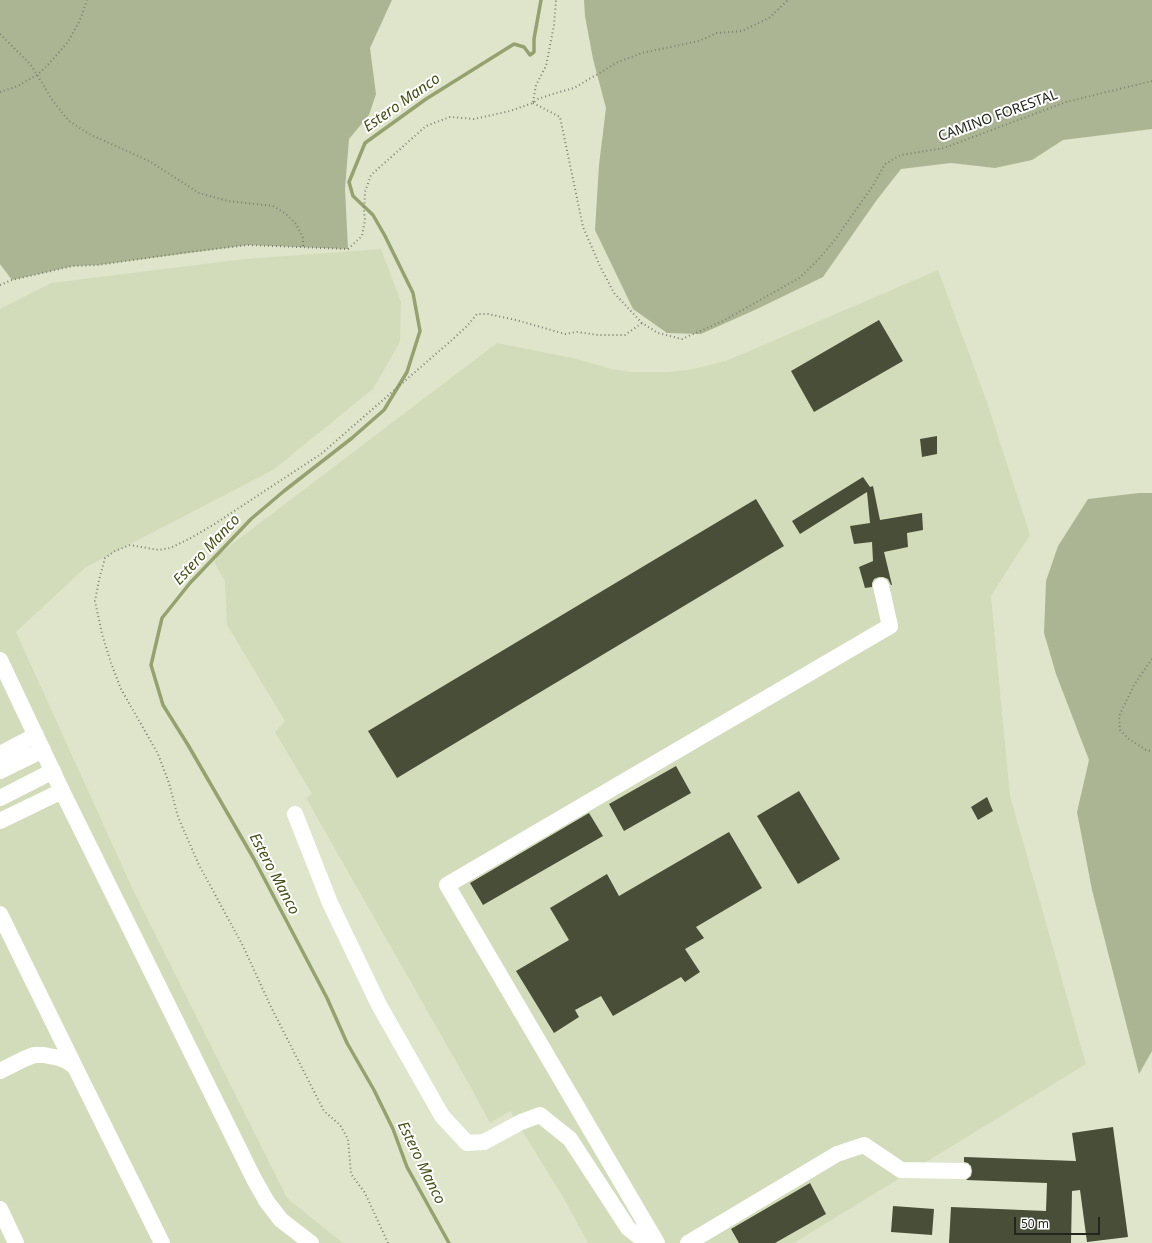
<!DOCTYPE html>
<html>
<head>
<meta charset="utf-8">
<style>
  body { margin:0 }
  #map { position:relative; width:1152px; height:1243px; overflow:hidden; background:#dee5ca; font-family:"Noto Sans",sans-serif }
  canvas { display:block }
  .scale { position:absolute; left:1014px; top:1217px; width:86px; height:18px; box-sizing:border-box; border:2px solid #23261c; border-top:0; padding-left:5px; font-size:12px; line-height:14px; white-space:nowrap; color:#23261c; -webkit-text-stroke:3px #fff; paint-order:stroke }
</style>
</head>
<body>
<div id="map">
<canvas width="1152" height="1243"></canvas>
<div class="scale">50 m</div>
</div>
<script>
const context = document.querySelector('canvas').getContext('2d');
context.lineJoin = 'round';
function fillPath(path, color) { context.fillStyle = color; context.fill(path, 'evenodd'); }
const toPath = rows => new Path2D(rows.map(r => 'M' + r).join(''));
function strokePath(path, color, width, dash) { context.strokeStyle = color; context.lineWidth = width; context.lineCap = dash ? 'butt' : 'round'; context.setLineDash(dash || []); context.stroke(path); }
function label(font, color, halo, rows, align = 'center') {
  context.font = font + ' "Noto Sans",sans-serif'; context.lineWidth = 4; context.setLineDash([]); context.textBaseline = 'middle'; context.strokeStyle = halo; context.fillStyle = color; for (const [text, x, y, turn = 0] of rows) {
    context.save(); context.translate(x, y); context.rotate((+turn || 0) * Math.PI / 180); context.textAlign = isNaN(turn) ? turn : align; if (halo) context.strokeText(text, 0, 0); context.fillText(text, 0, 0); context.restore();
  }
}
const built = toPath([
  [381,249,401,302,400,342,373,389,273,470,86,567,16,632,135,894,287,1198,343,1243,0,1243,0,309,51,283,245,259],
  [938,270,987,402,1030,535,991,596,1010,796,1086,1064,794,1243,588,1243,563,1197,510,1111,490,1123,474,1093,306,798,312,794,275,732,285,721,227,625,225,581,214,562,219,554,497,343,577,359,612,369,630,372,668,372,688,370,726,361]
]);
const green = toPath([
  [0,0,392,0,370,48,376,94,369,115,349,139,345,189,348,249,248,245,98,265,73,266,12,280,0,264],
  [584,0,1152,0,1152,129,1063,140,1032,160,995,168,951,163,901,169,876,201,823,277,757,309,701,334,667,333,633,309,595,230,599,165,606,108,593,59,585,16],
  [1139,493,1152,493,1152,1051,1139,1074,1092,890,1077,812,1089,760,1056,674,1044,633,1046,581,1058,546,1088,499]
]);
const stream = toPath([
  [449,1243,407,1167,393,1129,374,1090,347,1043,327,998,254,859,188,745,163,705,151,665,162,618,190,583,251,519,284,491,352,438,384,410,407,372,420,331,413,293,385,236,373,215,353,196,349,182,365,143,426,99,514,44,524,47,530,55,534,52,534,39,541,0]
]);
const building = toPath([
  [879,320,903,361,814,412,791,371],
  [937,436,937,454,922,457,920,439],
  [863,477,870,487,873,486,880,520,922,513,923,530,907,533,908,547,884,552,892,585,891,585,888,579,883,577,879,577,874,579,872,583,872,587,865,588,859,567,873,561,872,542,854,544,850,526,870,523,867,492,800,534,792,521],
  [756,499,784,546,397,778,368,731],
  [676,766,691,793,624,831,609,804],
  [799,791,840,859,798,884,757,816],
  [987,797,993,811,978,820,971,807],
  [589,813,603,836,483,905,470,883],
  [729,832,762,888,696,927,704,938,685,949,700,972,685,982,681,977,613,1016,601,996,575,1010,579,1017,554,1033,516,971,569,940,550,908,607,874,619,896],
  [1113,1127,1128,1237,1087,1242,1080,1190,1072,1191,1071,1243,949,1243,951,1207,1046,1211,1047,1183,966,1180,971,1176,972,1171,971,1166,968,1163,964,1162,964,1157,1076,1161,1072,1133],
  [810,1183,826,1214,775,1243,739,1243,731,1229],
  [893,1206,934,1209,932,1235,891,1232]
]);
const path = toPath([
  [0,34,31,65,53,101,69,121,89,134,149,161,199,193,228,201,273,206,286,214,296,224,303,238,303,247],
  [0,92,18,86,37,75,47,66,68,42,80,20,87,0],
  [533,102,536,85,546,66,554,25,556,0],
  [533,103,560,117,583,227,600,266,614,293,642,323,658,333,682,339,723,321,799,278,817,261,834,241,872,187,885,164,901,155,944,148,1066,102,1152,81],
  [0,285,12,280,73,266,98,265,182,253,248,245,348,249,362,236,365,220,364,211,365,192,371,175,426,126,450,117,474,119,510,111,533,103,538,99,556,93,574,88,618,62,642,53,699,41,717,33,742,31,769,18,788,0],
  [1152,659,1134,685,1119,716,1120,730,1129,739,1146,750,1152,751],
  [388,1243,365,1193,351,1174,348,1139,340,1125,324,1111,271,1007,243,946,199,865,178,817,169,783,158,754,121,689,111,663,102,634,95,601,99,580,105,558,115,551,130,545,159,550,170,548,189,539,213,525,321,454,453,339,467,326,477,314,488,314,516,320,565,334,577,332,598,335,625,335,642,323]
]);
const minor = toPath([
  [0,660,62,791,0,821],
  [0,754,36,735],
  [0,771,43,750],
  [62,791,254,1179,267,1202,281,1220,311,1243],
  [0,798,53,771],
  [295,814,330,903,379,1005,442,1116,467,1143,484,1142,521,1122,540,1115,570,1139,628,1228,647,1243],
  [0,914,75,1067],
  [0,1071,24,1059,34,1055,44,1055,59,1058,67,1061,75,1067,162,1243],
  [0,1209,16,1243],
  [657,1243,447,885,890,626,881,586],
  [688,1243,837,1154,864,1145,901,1170,963,1171]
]);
const streetNames = [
  ["CAMINO FORESTAL",998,116,-20]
];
const waterNames = [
  ["Estero Manco",402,103,-35],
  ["Estero Manco",207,550,-47],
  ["Estero Manco",274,874,62],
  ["Estero Manco",421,1163,64]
];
fillPath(built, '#d3dcba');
fillPath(green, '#acb593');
strokePath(stream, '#95a270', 3.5);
fillPath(building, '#484e37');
strokePath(path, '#7b806e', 2, [1, 3]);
strokePath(minor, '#fff', 16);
label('14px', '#23261c', '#fff', streetNames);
label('italic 15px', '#445017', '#fff', waterNames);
</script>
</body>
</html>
